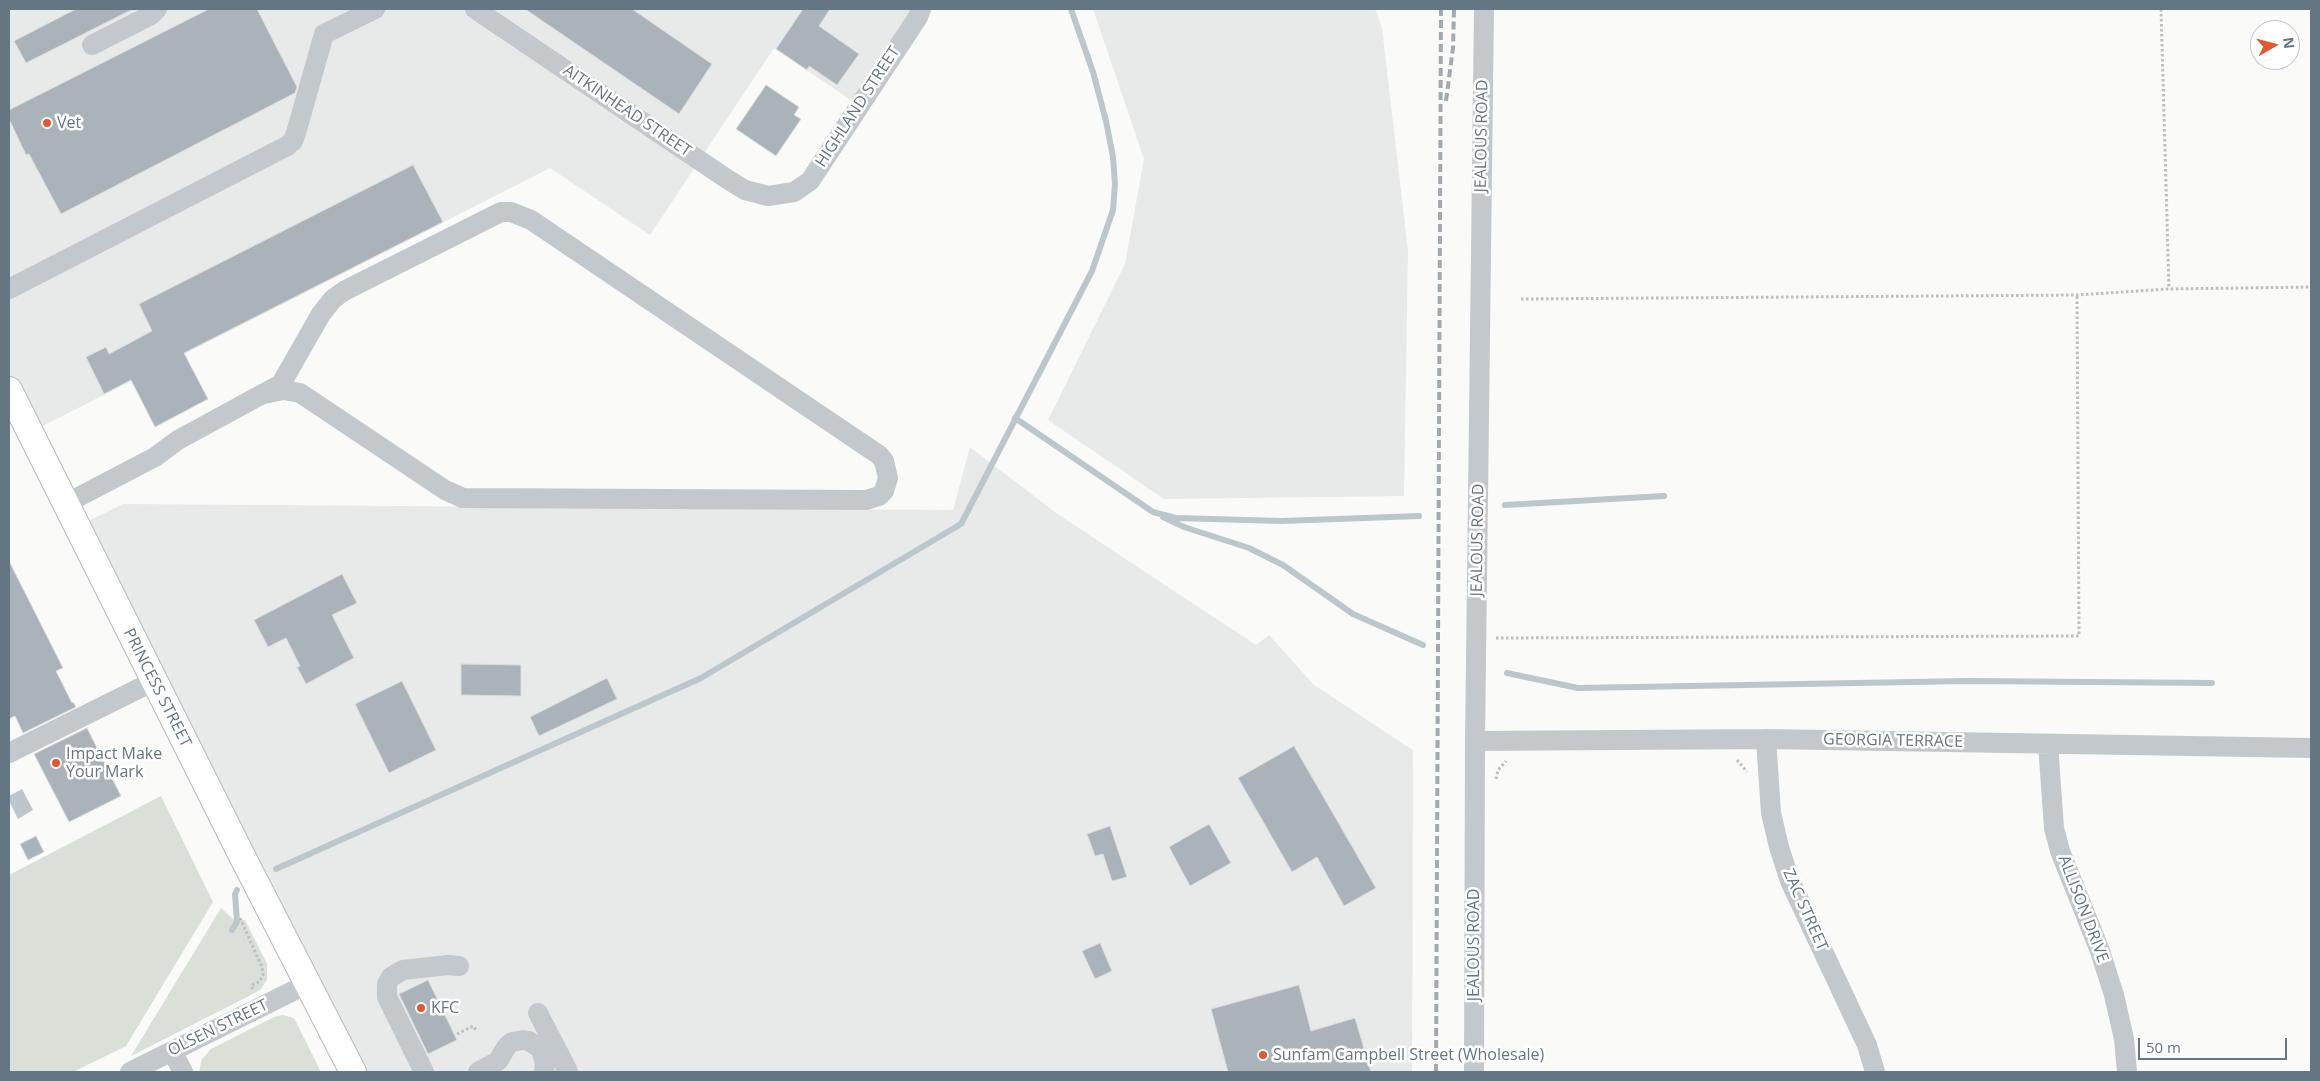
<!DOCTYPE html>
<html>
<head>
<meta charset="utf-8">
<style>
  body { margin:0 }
  #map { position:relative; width:2320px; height:1081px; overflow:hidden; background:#fafaf8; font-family:"Open Sans",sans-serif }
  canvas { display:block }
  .frame { position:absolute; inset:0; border:10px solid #657683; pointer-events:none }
  .north { position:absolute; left:2250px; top:20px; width:50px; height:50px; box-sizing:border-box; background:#fff; border:1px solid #c1c8cd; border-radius:50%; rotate:82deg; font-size:14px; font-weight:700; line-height:20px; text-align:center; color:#657683 }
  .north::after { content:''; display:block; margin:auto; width:18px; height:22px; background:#e4572e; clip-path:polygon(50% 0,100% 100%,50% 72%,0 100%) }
  .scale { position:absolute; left:2138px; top:1038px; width:149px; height:22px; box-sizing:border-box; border:2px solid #657683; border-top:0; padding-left:6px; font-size:15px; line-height:18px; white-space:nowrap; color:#657683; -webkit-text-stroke:4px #fff; paint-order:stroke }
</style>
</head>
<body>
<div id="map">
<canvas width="2320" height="1081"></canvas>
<div class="frame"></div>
<div class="north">N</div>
<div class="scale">50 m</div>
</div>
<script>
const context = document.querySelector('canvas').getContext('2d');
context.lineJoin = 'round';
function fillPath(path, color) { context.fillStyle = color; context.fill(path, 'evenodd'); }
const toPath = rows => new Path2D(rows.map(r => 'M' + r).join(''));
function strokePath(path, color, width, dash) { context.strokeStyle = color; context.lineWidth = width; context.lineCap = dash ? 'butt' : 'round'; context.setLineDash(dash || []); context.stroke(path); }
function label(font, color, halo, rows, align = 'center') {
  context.font = font + ' "Open Sans",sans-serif'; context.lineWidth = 5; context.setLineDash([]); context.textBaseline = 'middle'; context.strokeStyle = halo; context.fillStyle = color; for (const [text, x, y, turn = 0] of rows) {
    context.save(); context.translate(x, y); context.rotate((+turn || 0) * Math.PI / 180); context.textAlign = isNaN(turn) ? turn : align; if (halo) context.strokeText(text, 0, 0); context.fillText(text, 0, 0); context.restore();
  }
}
const built = toPath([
  [9,9,921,9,858,105,774,48,650,235,550,168,29,433,9,393],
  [1093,9,1375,9,1382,28,1408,251,1404,496,1164,499,1048,420,1125,264,1144,159],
  [970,447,1056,513,1256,645,1269,635,1314,685,1413,750,1412,1072,353,1072,80,525,123,504,953,510]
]);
const green = toPath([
  [161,796,213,902,126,1046,73,1072,9,1072,9,875],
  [221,908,234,920,245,920,267,964,267,980,260,990,249,996,131,1056],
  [283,1015,294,1018,321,1072,199,1072,202,1059,211,1049,274,1017]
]);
const water = toPath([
  [22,789,33,810,18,819,9,801,9,796]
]);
const stream = toPath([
  [1015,418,1153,512,1176,518,1282,521,1419,516],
  [1505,505,1664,496],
  [1163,517,1184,527,1249,548,1283,565,1353,614,1423,645],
  [1507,673,1578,688,1968,681,2212,683],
  [276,869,701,678,961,524,1092,271,1113,210,1115,184,1113,157,1106,121,1093,72,1071,9],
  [232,930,237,922,235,894,237,890]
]);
const building = toPath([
  [76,9,133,9,26,63,14,41,76,9],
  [209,9,257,9,297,87,295,93,61,214,29,154,26,155,9,119,9,110,209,9],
  [525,9,632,9,712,64,679,114,525,9],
  [803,9,830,9,819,26,859,54,837,85,809,66,807,70,776,49,803,9],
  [766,85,799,107,794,115,801,119,776,156,736,129,766,85],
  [413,165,443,222,184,353,208,399,155,427,131,380,104,394,86,357,106,347,109,354,152,331,139,304,413,165],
  [9,561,63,668,56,671,72,703,73,702,76,707,23,733,15,716,9,719,9,561],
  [342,574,357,603,332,615,354,658,306,684,297,667,300,666,286,638,268,647,254,620,342,574],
  [461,664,521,665,521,696,461,695,461,664],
  [607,678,617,699,539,736,530,717,607,678],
  [402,681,436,750,389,773,355,704,402,681],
  [87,728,121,796,69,822,34,754,87,728],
  [1294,746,1376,888,1344,906,1317,857,1292,872,1238,778,1294,746],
  [1209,824,1231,863,1190,886,1169,847,1209,824],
  [1110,826,1127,877,1112,881,1103,854,1095,856,1087,834,1110,826],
  [36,836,44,852,28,860,20,844,36,836],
  [1100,943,1112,971,1095,979,1082,951,1100,943],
  [428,980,457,1040,428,1054,399,994,428,980],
  [1299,985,1311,1031,1355,1018,1371,1072,1228,1072,1211,1009,1299,985]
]);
const path = toPath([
  [2161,9,2169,289],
  [1521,299,2077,295,2169,289,2311,287],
  [1496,638,2079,636,2077,295],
  [1737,760,1747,772],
  [1496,779,1498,770,1506,761],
  [240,918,262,967,263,975,259,982,251,986,253,989],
  [457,1034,473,1026,476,1030]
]);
const minor = toPath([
  [475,9,727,179,745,190,768,196,794,192,810,181,918,17,921,9],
  [92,45,151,15,157,9],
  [9,289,287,146,293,141,296,133,324,34,375,9],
  [65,504,155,457,178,440,281,384,321,314,333,299,344,291,501,212,511,212,531,220,879,455,884,461,888,478,884,491,879,496,866,500,463,498,445,490,300,393,283,390,264,394],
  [1766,739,1771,813,1779,847,1790,881,1867,1045,1875,1072],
  [1475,741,1766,739,2311,748],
  [2048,744,2054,828,2060,851,2100,951,2114,995,2124,1039,2127,1072],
  [9,753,154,681],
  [538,1013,568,1071,565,1072],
  [172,1051,183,1072],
  [130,1072,307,984],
  [424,1072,387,997,387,984,391,977,403,970,448,965,459,966],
  [478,1072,498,1061,507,1046,512,1042,523,1040,529,1041,541,1049,545,1064,544,1072],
  [1474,1072,1475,741,1484,9]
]);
const major = toPath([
  [9,390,241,854,353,1072]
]);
const rail = toPath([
  [1446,101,1453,48,1454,9],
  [1436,1072,1441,9]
]);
const markers = [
  [47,123,5,"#e4572e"],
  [56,763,5,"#e4572e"],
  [421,1008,5,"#e4572e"],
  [1263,1055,5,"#e4572e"]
];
const streetNames = [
  ["HIGHLAND STREET",858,107,-57],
  ["AITKINHEAD STREET",627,111,34],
  ["JEALOUS ROAD",1482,136,-89],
  ["JEALOUS ROAD",1478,540,-89],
  ["PRINCESS STREET",157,688,63],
  ["GEORGIA TERRACE",1893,741,1],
  ["ALLISON DRIVE",2083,909,69],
  ["ZAC STREET",1805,910,66],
  ["JEALOUS ROAD",1474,945,-90],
  ["OLSEN STREET",218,1028,-26]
];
const poiNames = [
  ["Vet",57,123],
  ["Impact Make",66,754],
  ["Your Mark",66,772],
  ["KFC",431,1008],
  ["Sunfam Campbell Street (Wholesale)",1273,1055]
];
fillPath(built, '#e8e9e9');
fillPath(green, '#dadfd7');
fillPath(water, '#bbc7cb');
strokePath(stream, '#bbc7cb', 6);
fillPath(building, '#aab3b9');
strokePath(building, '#dcdcda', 1);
strokePath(major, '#b5babe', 28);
strokePath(path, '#bbbfc2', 3, [2.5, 2.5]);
strokePath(minor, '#c3c8cc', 20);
strokePath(major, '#fff', 26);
strokePath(rail, '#a2aab0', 4, [8, 4]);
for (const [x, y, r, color] of markers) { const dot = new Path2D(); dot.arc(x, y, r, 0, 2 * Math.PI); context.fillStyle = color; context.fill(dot); strokePath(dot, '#fff', 2); }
label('16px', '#657683', '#fff', streetNames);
label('16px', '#657683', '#fff', poiNames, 'left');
</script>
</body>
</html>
